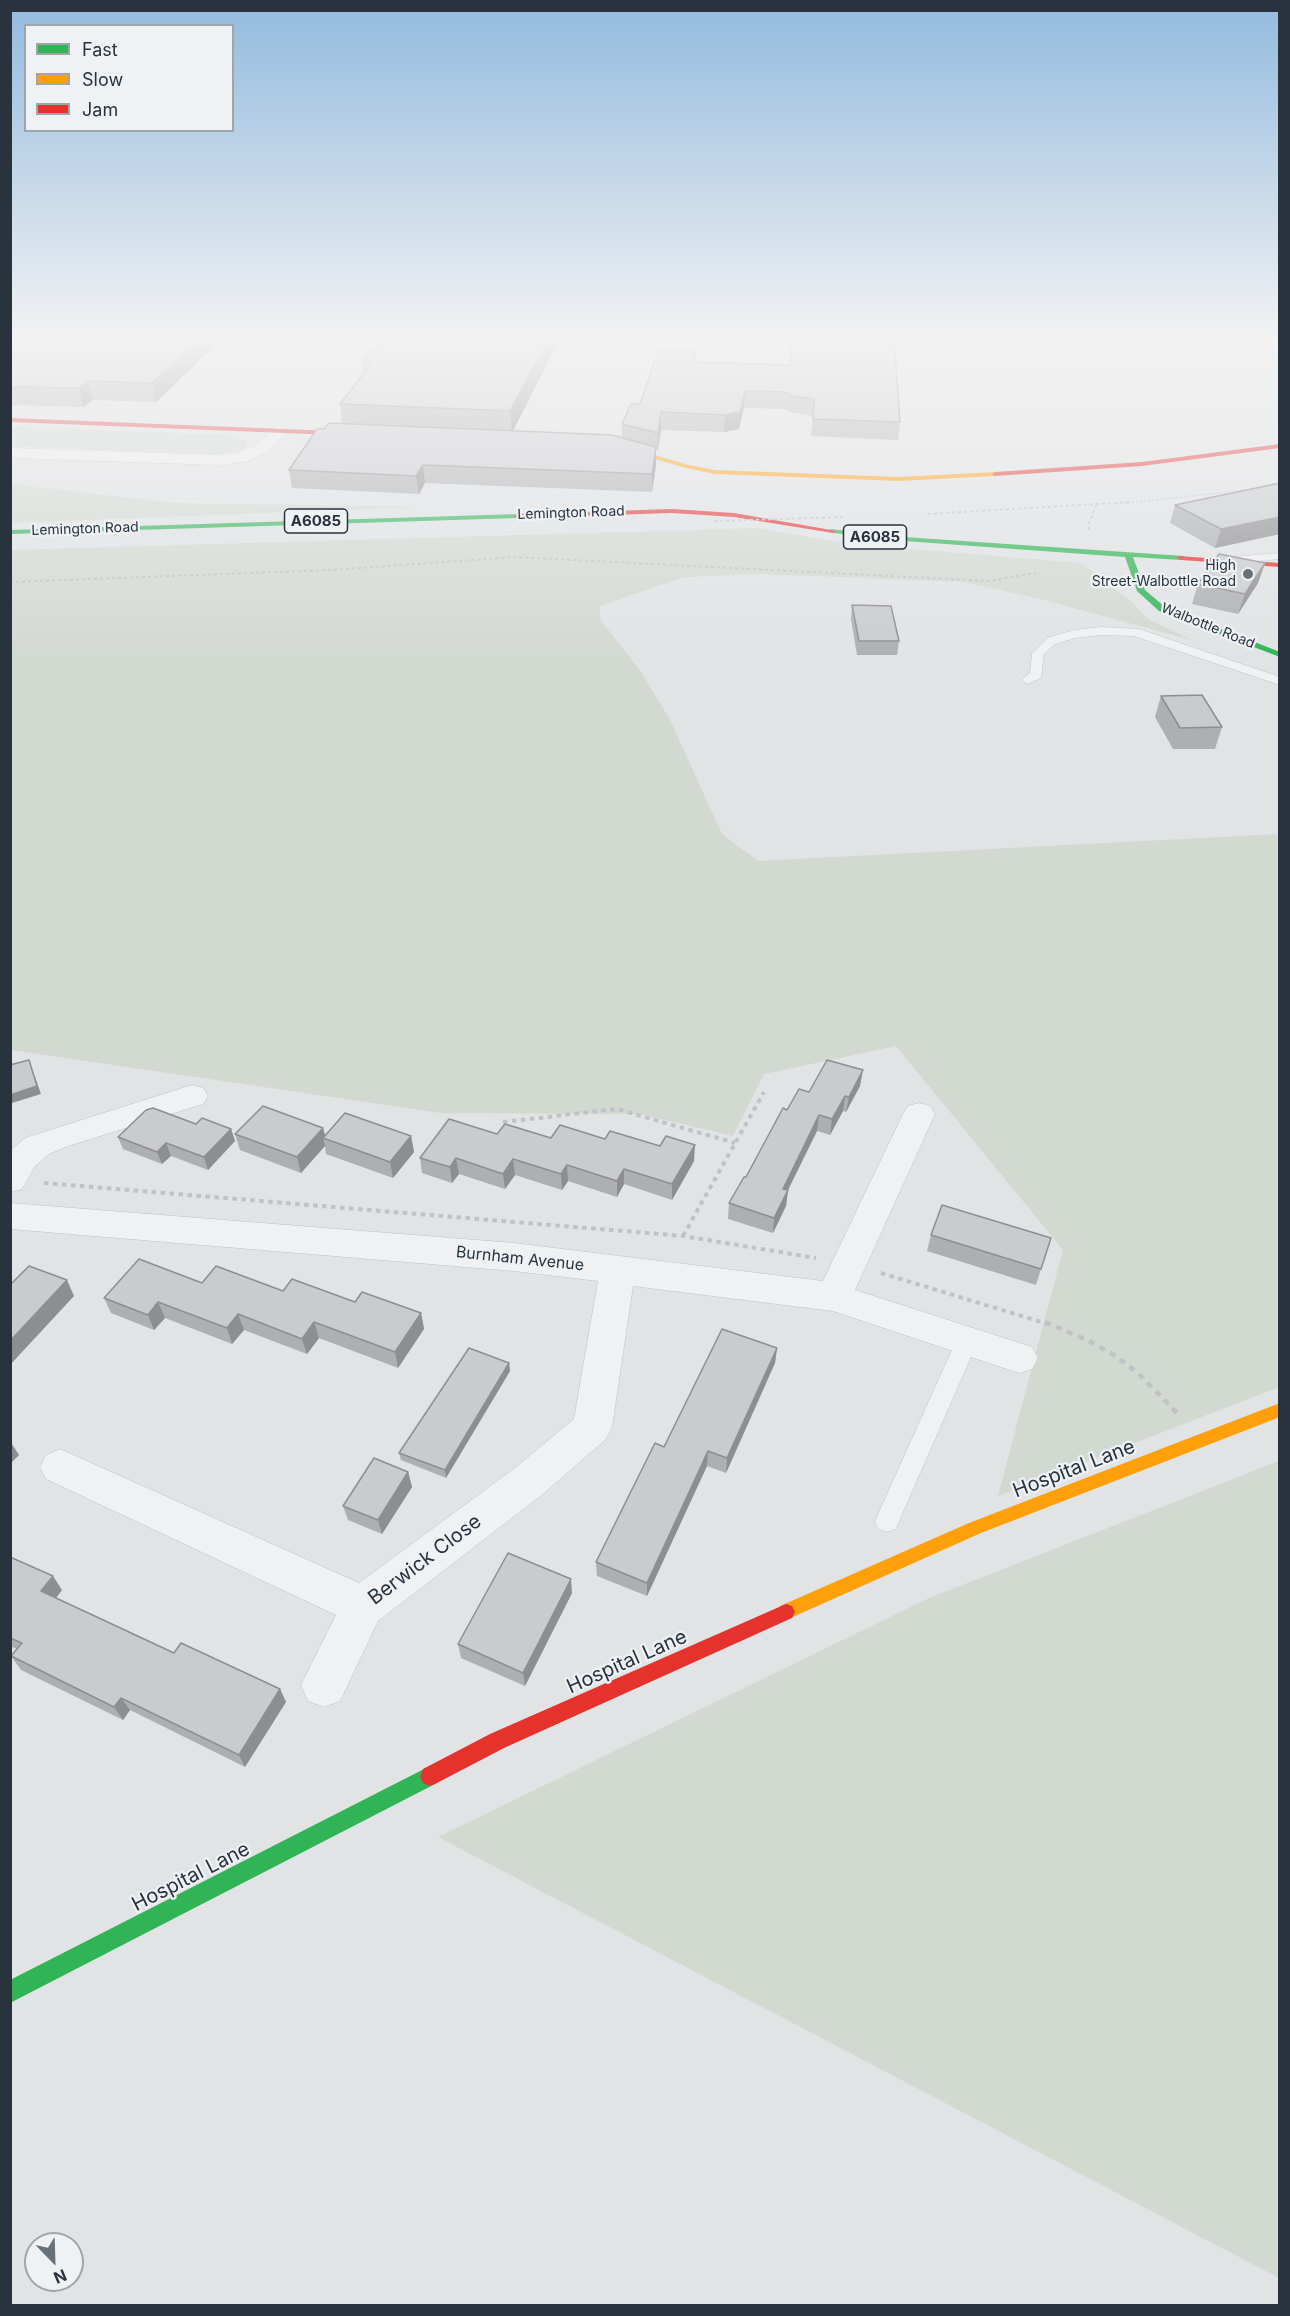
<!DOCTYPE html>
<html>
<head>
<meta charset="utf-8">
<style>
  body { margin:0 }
  #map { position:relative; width:1290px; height:2316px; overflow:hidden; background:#e1e3e5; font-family:Inter,sans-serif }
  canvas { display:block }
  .frame { position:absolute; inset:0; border:12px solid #29333d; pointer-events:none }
  .legend { position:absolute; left:24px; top:24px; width:210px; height:108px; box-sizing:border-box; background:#eef2f5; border:2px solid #9fa6ab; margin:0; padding:8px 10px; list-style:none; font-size:18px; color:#29333d }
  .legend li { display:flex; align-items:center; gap:12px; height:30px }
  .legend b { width:30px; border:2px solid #9fa6ab }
  .north { position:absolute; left:24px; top:2232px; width:60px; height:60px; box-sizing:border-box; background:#eef2f5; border:2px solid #9fa6ab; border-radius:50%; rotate:157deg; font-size:16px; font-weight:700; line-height:24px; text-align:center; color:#29333d }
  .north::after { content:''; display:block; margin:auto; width:21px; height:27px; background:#697178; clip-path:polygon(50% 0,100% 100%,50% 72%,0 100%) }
</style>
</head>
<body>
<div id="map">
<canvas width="1290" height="2316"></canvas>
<div class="frame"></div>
<ul class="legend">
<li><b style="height:8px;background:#30b455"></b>Fast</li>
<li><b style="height:8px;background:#ff9f0a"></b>Slow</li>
<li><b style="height:8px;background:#e5322d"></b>Jam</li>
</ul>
<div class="north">N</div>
</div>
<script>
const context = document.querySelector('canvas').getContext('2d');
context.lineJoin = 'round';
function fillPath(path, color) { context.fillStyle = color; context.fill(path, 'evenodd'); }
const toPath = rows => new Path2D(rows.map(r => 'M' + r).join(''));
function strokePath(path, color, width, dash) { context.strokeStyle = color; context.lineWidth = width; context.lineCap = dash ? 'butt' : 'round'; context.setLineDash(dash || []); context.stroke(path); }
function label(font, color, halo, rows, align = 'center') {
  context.font = font + ' Inter,sans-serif'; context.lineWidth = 4.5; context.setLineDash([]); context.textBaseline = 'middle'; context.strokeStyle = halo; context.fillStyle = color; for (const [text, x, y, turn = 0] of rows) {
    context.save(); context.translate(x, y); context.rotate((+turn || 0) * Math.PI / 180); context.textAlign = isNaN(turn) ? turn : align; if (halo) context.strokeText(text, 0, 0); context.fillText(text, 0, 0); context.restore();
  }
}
const green = toPath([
  [11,426,231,435,247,441,247,446,241,450,227,453,202,454,11,446],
  [11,484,174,503,420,507,11,523],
  [756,528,851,544,1081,563,1131,601,1148,619,1192,640,1044,600,964,582,762,574,684,577,600,606,600,619,641,672,670,720,722,834,758,861,1279,834,1279,1387,998,1496,1063,1250,896,1046,764,1074,733,1136,640,1114,441,1113,11,1050,11,550],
  [1279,1461,1279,2278,438,1837,929,1598]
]);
const pathFar3 = toPath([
  [1116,504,1246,490]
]);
const pathFar2 = toPath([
  [928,514,1130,502],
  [1089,530,1089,523,1096,505],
  [10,582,331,570,515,557,988,581,1036,573]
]);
const pathFar1 = toPath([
  [503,1122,617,1109,735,1143],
  [44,1183,683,1236,816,1258],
  [683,1236,764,1092],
  [881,1273,1048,1324]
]);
const path = toPath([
  [1045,1322,1089,1341,1114,1355,1138,1373,1178,1414]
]);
const lane = toPath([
  [1280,553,1280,559,1232,563,1226,560,1232,557,1280,553],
  [1101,627,1139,629,1280,677,1280,685,1134,636,1101,635,1075,638,1055,644,1044,654,1041,678,1027,684,1021,680,1030,673,1032,653,1047,638,1074,630,1101,627],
  [967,1332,975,1335,978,1341,899,1521,896,1529,887,1532,878,1529,875,1521,956,1341,959,1335,967,1332]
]);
const street = toPath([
  [280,425,288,430,267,452,248,461,221,465,10,458,10,448,221,455,238,453,255,446,274,427,280,425],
  [192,1085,203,1088,208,1096,203,1104,68,1146,49,1154,35,1166,22,1189,10,1192,10,1151,25,1138,192,1085],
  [919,1103,930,1106,935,1114,855,1290,1032,1347,1038,1358,1032,1369,1019,1373,833,1311,633,1286,612,1427,606,1439,543,1494,378,1621,340,1701,324,1707,308,1701,301,1685,336,1615,46,1479,40,1467,46,1455,60,1449,359,1583,515,1468,574,1419,598,1281,514,1271,10,1229,10,1203,514,1243,823,1281,903,1114,908,1106,919,1103]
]);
const fast = toPath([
  [520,514,521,516,517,518,10,534,10,530,520,514],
  [830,529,904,537,1184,556,1185,558,1181,560,1133,557,1145,590,1165,607,1280,652,1280,657,1159,611,1137,591,1125,557,904,541,833,533,829,531,830,529],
  [430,1766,437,1769,440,1776,437,1783,10,2003,10,1980,430,1766]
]);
const slow = toPath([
  [612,443,689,465,715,470,899,477,995,472,998,474,995,476,899,481,715,474,686,468,610,446,612,443],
  [1280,1403,1280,1417,981,1533,786,1620,780,1618,777,1612,780,1606,969,1523,1280,1403]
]);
const jam = toPath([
  [10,418,359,432,362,434,359,436,10,422,10,418],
  [1280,444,1280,448,1142,466,995,476,992,474,995,472,1142,462,1280,444],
  [672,509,734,513,837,531,833,533,734,517,672,513,517,518,513,516,517,514,672,509],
  [1178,556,1280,563,1280,567,1181,560,1177,558,1178,556],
  [786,1604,792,1606,795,1612,792,1618,504,1748,437,1783,430,1786,423,1783,420,1776,423,1769,490,1734,786,1604]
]);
const pathBridge = toPath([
  [714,521,844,517]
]);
const wall = toPath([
  [10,338,223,338,156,402,93,400,84,407,10,405],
  [560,338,513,431,622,438,622,424,640,404,695,362,900,422,898,440,811,436,813,416,790,412,784,409,744,408,739,429,724,432,661,430,658,450,656,450,656,465,652,492,425,483,419,494,292,488,289,470,324,429,342,423,340,404,363,374,362,363],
  [1280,483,1280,534,1215,548,1170,523,1175,505],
  [1265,563,1258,583,1238,614,1192,604,1198,584],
  [852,605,899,641,897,655,857,655,851,619],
  [1161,696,1222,727,1215,749,1173,749,1155,717],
  [860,1086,846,1112,843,1111,830,1135,817,1131,788,1190,786,1206,773,1233,728,1219,729,1203,746,1177,787,1110,809,1092],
  [196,1124,231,1129,235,1141,208,1170,171,1156,162,1164,123,1149,118,1137],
  [323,1128,325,1135,411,1136,414,1152,393,1178,326,1154,325,1146,301,1173,240,1150,235,1134],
  [497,1134,551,1138,605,1139,694,1161,672,1200,624,1184,617,1197,568,1181,562,1190,515,1175,505,1189,459,1174,452,1183,422,1173,420,1158],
  [931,1235,1041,1269,1036,1285,927,1251],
  [202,1283,283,1291,421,1313,424,1329,398,1368,319,1338,307,1354,244,1330,232,1344,165,1318,154,1330,111,1313,104,1298],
  [777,1348,775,1363,726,1473,707,1466,647,1596,597,1576,596,1562,664,1447],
  [509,1363,510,1371,446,1478,401,1460,399,1453],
  [408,1472,412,1487,382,1534,348,1520,343,1506],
  [10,1557,62,1590,56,1598,174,1653,280,1689,286,1702,245,1767,130,1710,123,1720,21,1670,11,1656,17,1649,10,1646],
  [572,1593,525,1686,461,1658,458,1644]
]);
const shadedWall = toPath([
  [201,338,223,338,156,402,152,383],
  [549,338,560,338,512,433,510,411],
  [696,350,695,366,692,362],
  [88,381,93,400,84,407,79,388],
  [745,391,744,408,739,429,724,432,725,415],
  [661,412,661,430,658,450,658,433],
  [656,447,656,465,652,492,652,474],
  [423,465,425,483,419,494,416,476],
  [1280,517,1280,534,1215,548,1221,529],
  [1265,563,1258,583,1238,614,1245,594],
  [29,1060,41,1094,12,1103,10,1099,10,1095],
  [863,1070,860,1086,846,1112,849,1097],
  [845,1096,843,1111,830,1135,832,1119],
  [819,1115,817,1131,781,1204,783,1189],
  [323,1128,326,1139,323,1138,325,1146,301,1173,297,1157],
  [231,1129,235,1141,208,1170,204,1157],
  [411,1136,414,1152,393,1178,390,1162],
  [166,1143,171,1156,162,1164,157,1152],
  [695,1145,694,1161,672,1200,672,1184],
  [456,1158,459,1174,452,1183,450,1167],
  [513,1159,515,1175,505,1189,503,1174],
  [567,1165,568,1181,562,1190,561,1174],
  [624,1169,624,1184,617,1197,617,1181],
  [788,1190,786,1206,773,1233,774,1218],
  [67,1280,74,1296,10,1365,10,1341],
  [158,1302,165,1318,154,1330,148,1315],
  [421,1313,424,1329,398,1368,395,1352],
  [238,1314,244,1330,232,1344,227,1328],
  [314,1322,319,1338,307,1354,302,1339],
  [777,1348,775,1363,726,1473,727,1458],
  [509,1363,510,1371,446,1478,445,1470],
  [10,1441,19,1455,10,1464],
  [708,1451,707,1466,647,1596,647,1583],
  [408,1472,412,1487,382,1534,378,1520],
  [53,1576,62,1590,50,1605,41,1591],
  [571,1579,572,1593,525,1686,523,1673],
  [280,1689,286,1702,245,1767,239,1755],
  [121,1698,130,1710,123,1720,114,1707]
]);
const building = toPath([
  [10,338,201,338,152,383,88,381,79,388,10,387,10,338],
  [382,338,549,338,510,411,340,404,372,363,362,363,382,338],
  [792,338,894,338,900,422,813,419,814,399,792,396,785,392,745,391,740,412,725,415,661,412,658,433,622,424,631,404,640,404,659,348,696,350,692,362,790,365,792,338],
  [329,423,612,435,656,447,652,474,423,465,416,476,289,470,317,429,324,429,329,423],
  [1280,483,1280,517,1221,529,1175,505,1280,483],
  [1219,554,1265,563,1245,594,1198,584,1219,554],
  [852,605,891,606,899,641,859,641,852,605],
  [1202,695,1222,727,1180,728,1161,696,1202,695],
  [29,1060,37,1086,10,1095,10,1065,29,1060],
  [827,1060,863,1070,849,1097,845,1096,832,1119,819,1115,783,1189,788,1190,774,1218,729,1203,744,1177,746,1177,783,1108,787,1110,799,1089,809,1092,827,1060],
  [263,1106,323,1128,297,1157,235,1134,263,1106],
  [153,1108,196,1124,202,1118,231,1129,204,1157,166,1143,157,1152,118,1137,146,1110,153,1108],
  [345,1113,411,1136,390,1162,323,1138,345,1113],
  [449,1119,497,1134,505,1124,551,1138,560,1125,605,1139,610,1131,660,1146,666,1136,695,1145,672,1184,624,1169,617,1181,567,1165,561,1174,513,1159,503,1174,456,1158,450,1167,420,1158,449,1119],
  [942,1205,1051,1238,1041,1269,931,1235,942,1205],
  [139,1259,202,1283,216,1266,283,1291,292,1279,355,1302,362,1292,421,1313,395,1352,314,1322,302,1339,238,1314,227,1328,158,1302,148,1315,104,1298,139,1259],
  [29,1266,67,1280,10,1341,10,1285,29,1266],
  [722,1329,777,1348,727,1458,708,1451,647,1583,596,1562,655,1443,664,1447,722,1329],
  [469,1348,509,1363,445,1470,399,1453,469,1348],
  [374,1458,408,1472,378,1520,343,1506,374,1458],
  [508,1553,571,1579,523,1673,458,1644,508,1553],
  [10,1557,53,1576,41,1591,174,1653,181,1643,280,1689,239,1755,121,1698,114,1707,11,1656,22,1643,10,1638,10,1557]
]);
const markers = [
  [1248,574,6,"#697178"]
];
const farStreetnames = [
  ["Lemington Road",571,513,-2],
  ["Lemington Road",85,529,-2],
  ["Walbottle Road",1208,626,22]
];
const farPoinames = [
  ["High",1236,566],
  ["Street-Walbottle Road",1236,582]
];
const shields = [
  [316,521,63],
  [875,537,63]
];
const shieldNames = [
  ["A6085",316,521],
  ["A6085",875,537]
];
const streetNames = [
  ["Burnham Avenue",520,1259,6]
];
const nearStreetnames = [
  ["Hospital Lane",1074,1469,-21],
  ["Berwick Close",425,1560,-37],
  ["Hospital Lane",627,1662,-24],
  ["Hospital Lane",191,1877,-27]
];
fillPath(green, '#d2d9d1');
strokePath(lane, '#bfc1c3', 1);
strokePath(street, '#bfc1c3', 1);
strokePath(pathFar3, '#bfc3c6', 1.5, [2, 2]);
strokePath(pathFar2, '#bfc3c6', 2, [3, 3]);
strokePath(pathFar1, '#bfc3c6', 4, [4.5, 4.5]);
strokePath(path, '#bfc3c6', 4.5, [6, 6]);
fillPath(lane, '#f0f1f2');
fillPath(street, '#f0f1f2');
fillPath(fast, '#30b455');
fillPath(slow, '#ff9f0a');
fillPath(jam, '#e5322d');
strokePath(pathBridge, '#bfc3c6', 2, [3, 3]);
fillPath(wall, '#adafb0');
fillPath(shadedWall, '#8d8e90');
fillPath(building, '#c9cbcd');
strokePath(building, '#8d8e90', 1.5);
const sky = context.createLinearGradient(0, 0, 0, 662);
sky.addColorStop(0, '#92bade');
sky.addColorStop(0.51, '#f2f2f3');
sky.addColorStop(1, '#f2f2f300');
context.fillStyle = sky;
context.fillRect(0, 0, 1290, 662);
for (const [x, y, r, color] of markers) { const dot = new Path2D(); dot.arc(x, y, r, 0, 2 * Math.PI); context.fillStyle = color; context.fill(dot); strokePath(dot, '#eef2f5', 2); }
label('14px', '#29333d', '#eef2f5', farStreetnames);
label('14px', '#29333d', '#eef2f5', farPoinames, 'right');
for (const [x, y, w] of shields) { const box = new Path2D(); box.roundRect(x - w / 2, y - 12, w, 24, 4.5); context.fillStyle = '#eef2f5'; context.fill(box); strokePath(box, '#29333d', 1.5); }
label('bold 15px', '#29333d', null, shieldNames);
label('16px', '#29333d', '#eef2f5', streetNames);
label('20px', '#29333d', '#eef2f5', nearStreetnames);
</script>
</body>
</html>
